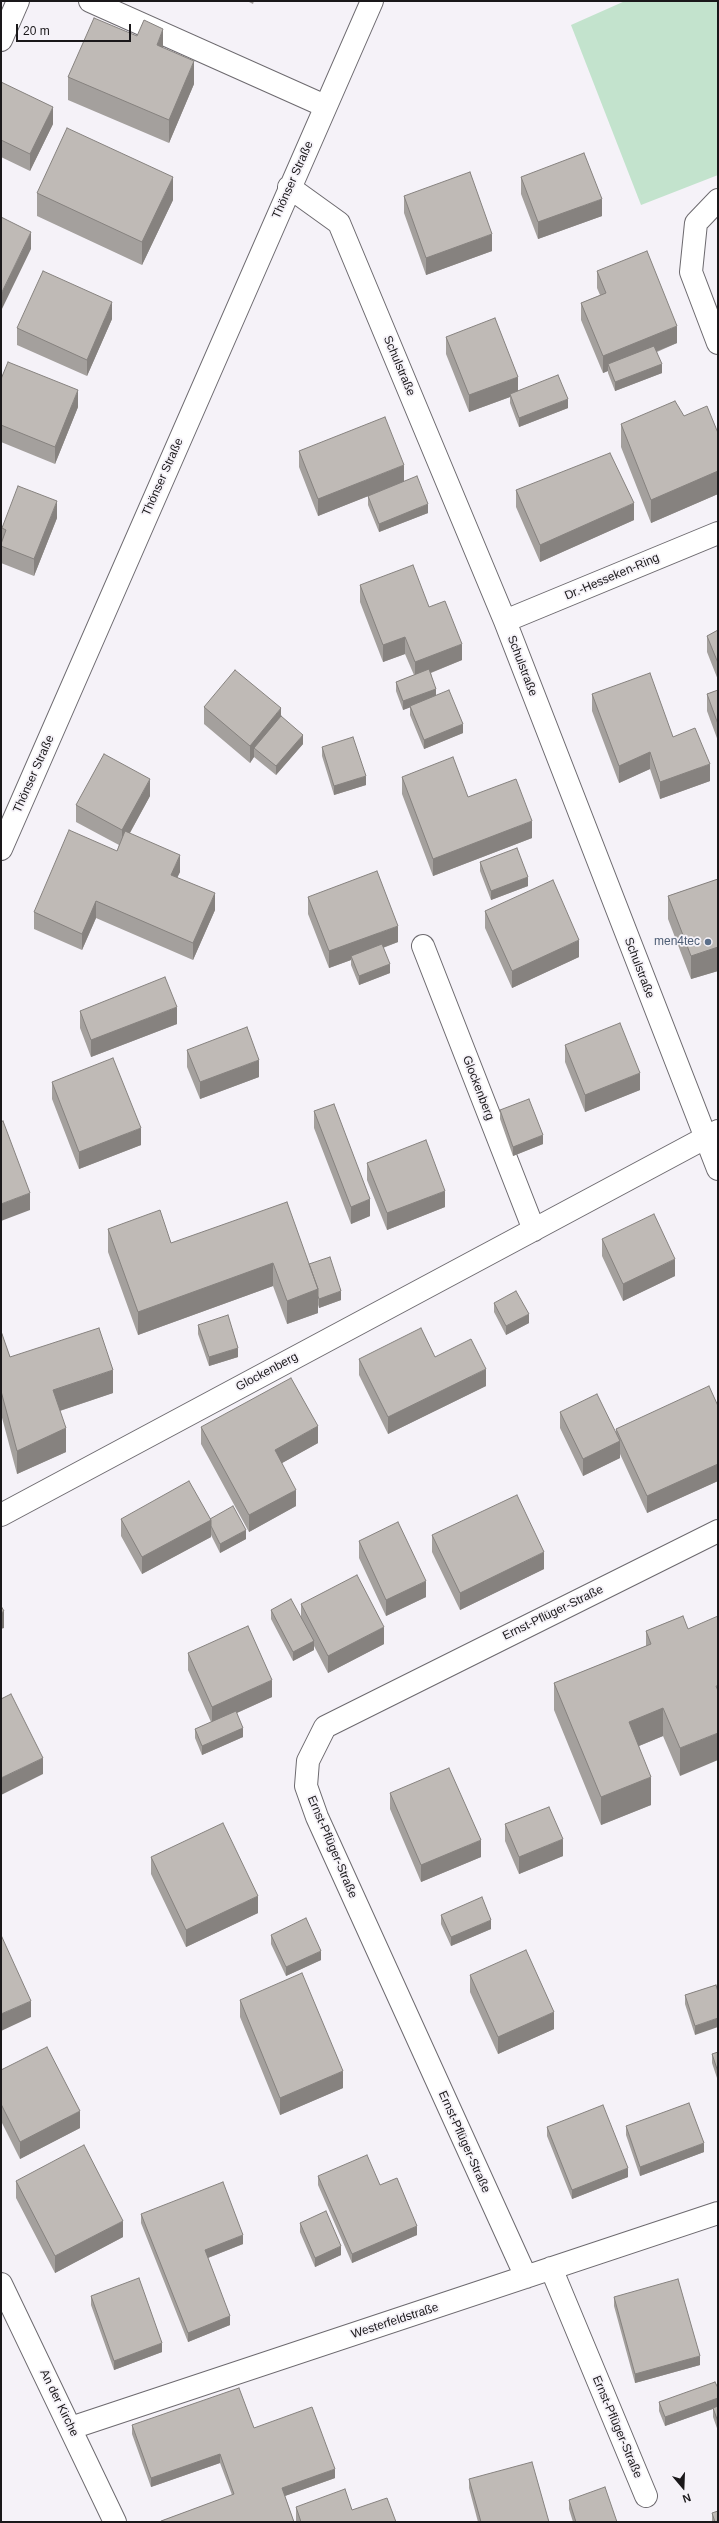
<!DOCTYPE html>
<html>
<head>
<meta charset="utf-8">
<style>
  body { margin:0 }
  #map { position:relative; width:719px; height:2523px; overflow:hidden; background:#f5f2f8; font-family:Helvetica,sans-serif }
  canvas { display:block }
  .frame { position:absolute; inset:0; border:2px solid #1a181a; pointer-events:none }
  .north { position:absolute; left:663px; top:2467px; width:40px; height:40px; -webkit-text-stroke:3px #f5f2f8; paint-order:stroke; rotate:161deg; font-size:11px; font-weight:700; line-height:16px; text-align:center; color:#1a181a }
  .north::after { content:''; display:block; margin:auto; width:14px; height:18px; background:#1a181a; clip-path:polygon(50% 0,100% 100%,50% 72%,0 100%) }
  .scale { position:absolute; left:16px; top:24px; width:115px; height:18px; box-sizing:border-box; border:2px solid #1a181a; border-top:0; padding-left:5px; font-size:12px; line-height:14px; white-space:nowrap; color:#1a181a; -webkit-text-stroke:3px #f5f2f8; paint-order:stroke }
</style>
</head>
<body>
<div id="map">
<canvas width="719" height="2523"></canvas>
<div class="frame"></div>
<div class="north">N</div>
<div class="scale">20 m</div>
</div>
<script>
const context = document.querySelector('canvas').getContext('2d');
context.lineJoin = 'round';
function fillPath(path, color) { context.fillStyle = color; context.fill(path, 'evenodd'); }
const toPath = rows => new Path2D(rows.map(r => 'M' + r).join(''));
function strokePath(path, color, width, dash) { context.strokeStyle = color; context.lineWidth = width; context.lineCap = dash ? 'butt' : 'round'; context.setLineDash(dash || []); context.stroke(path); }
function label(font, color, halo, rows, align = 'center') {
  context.font = font + ' Helvetica,sans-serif'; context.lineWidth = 3.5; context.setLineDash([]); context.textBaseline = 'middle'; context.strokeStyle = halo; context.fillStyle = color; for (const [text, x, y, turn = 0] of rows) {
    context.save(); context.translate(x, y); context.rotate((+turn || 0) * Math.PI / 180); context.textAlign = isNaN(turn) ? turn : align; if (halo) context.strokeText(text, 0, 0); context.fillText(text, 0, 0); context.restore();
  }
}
const green = toPath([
  [625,1,718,1,718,175,641,205,571,25]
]);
const minor = toPath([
  [90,1,325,106],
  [1,40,18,1],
  [289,187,339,223,505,621,718,1169],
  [718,200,696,223,691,272,718,343],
  [505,621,718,533],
  [1,849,372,1],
  [423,946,534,1230],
  [1,1515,718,1131],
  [551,2268,646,2496],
  [526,2277,317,1817,306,1786,308,1761,325,1727,718,1531],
  [1,2284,115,2522],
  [71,2428,718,2213]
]);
const wall = toPath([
  [247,1,254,1,253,4],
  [163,48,194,84,169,143,68,100,68,77],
  [1,82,53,124,30,171,1,157],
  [521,177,602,216,538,239,521,194],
  [37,193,173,200,142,265,37,216],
  [404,196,492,251,426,275,404,213],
  [597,271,677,343,657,352,662,373,615,391,608,373,608,371,603,373,581,320,581,303,600,295,597,288],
  [112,319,87,376,17,345,17,328],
  [446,337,518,391,568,408,519,427,510,403,510,397,469,412,446,354],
  [1,379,78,407,55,464,1,442],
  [684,416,718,433,718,494,651,523,621,447,621,424],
  [299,451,428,513,379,532,368,505,368,496,318,516,299,467],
  [516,490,634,520,540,562,516,507],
  [57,518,34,576,1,563,1,544,2,541,2,528],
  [360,585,429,607,462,660,431,673,436,696,463,733,424,749,410,715,410,707,403,710,396,691,396,682,414,675,405,654,383,662,360,602],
  [718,630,718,680,707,652,707,636],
  [718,690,718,741,707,711,707,694],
  [592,694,673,737,710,781,660,799,650,769,619,783,592,711],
  [204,707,281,716,303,744,276,775,254,757,250,763,204,724],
  [322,747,366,785,334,795,322,756],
  [402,777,468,797,532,838,433,876,402,794],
  [150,796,130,833,180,872,177,877,215,910,193,960,96,918,82,950,34,929,34,912,117,851,119,845,76,822,76,805],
  [480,862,528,886,491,900,480,871],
  [718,879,718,971,691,979,668,919,668,896],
  [308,897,398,942,383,948,390,973,359,985,351,965,351,960,329,968,308,914],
  [485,911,579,957,512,988,485,928],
  [80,1011,177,1024,91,1057,80,1028],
  [565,1045,640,1090,585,1112,565,1062],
  [187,1050,259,1077,200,1099,187,1067],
  [52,1082,141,1145,79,1169,52,1099],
  [500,1110,543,1144,513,1156,500,1119],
  [314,1111,370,1216,351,1224,314,1128],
  [367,1163,445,1207,387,1230,367,1180],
  [108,1229,171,1243,309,1264,341,1300,319,1308,318,1305,318,1313,287,1324,273,1286,138,1335,108,1252],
  [602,1239,675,1276,623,1301,602,1256],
  [494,1303,529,1323,506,1335,494,1312],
  [198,1325,238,1357,209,1366,198,1334],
  [1,1331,10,1357,113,1393,60,1411,66,1452,17,1474,1,1414],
  [435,1357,486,1386,388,1434,359,1375,359,1359],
  [718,1406,718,1481,647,1513,620,1454,620,1458,583,1476,560,1428,560,1412,616,1433,616,1429],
  [201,1427,318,1443,282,1463,296,1506,249,1532,201,1444],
  [121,1519,210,1519,246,1539,220,1553,211,1535,211,1537,142,1574,121,1536],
  [432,1535,544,1569,460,1610,432,1552],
  [359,1541,426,1597,386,1616,359,1558],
  [301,1604,384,1644,328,1673,314,1646,314,1650,293,1661,271,1619,271,1610,301,1617],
  [683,1616,680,1776,663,1736,639,1746,651,1805,601,1825,554,1710,554,1683,646,1646,646,1631],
  [188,1653,272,1697,237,1713,243,1737,202,1755,195,1738,195,1729,211,1722,188,1670],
  [390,1793,481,1857,421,1882,390,1809],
  [505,1824,563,1856,519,1874,505,1841],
  [151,1857,258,1913,186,1947,151,1874],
  [441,1915,491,1929,451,1946,441,1924],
  [271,1935,321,1960,286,1976,271,1944],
  [470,1975,554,2029,498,2054,470,1992],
  [716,1985,695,2035,685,2004,685,1995],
  [240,2000,343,2088,280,2115,240,2017],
  [718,2052,718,2081,712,2063,712,2054],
  [1,2070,80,2128,20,2159,1,2121],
  [626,2126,704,2152,640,2176,626,2135],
  [547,2127,628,2177,572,2199,547,2136],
  [318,2176,380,2185,417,2235,352,2263,318,2185],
  [16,2181,123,2237,55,2273,16,2198],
  [141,2214,243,2244,208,2258,230,2325,188,2342,141,2223],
  [300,2223,341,2255,315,2267,300,2232],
  [91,2296,162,2352,114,2370,91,2305],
  [614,2297,700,2365,635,2383,614,2306],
  [718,2388,718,2431,713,2417,713,2409,665,2426,659,2411,659,2402],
  [132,2425,254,2428,335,2478,285,2496,294,2522,161,2522,161,2521,232,2495,220,2463,151,2487,132,2434],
  [469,2479,549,2522,478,2522,469,2488],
  [569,2500,617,2522,573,2522,569,2509],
  [296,2507,396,2522,296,2522],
  [712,2513,718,2522,712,2522]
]);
const shadedWall = toPath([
  [163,29,163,52,157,45],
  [194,61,194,84,169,143,169,120],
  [53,107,53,124,30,171,30,154],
  [173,177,173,200,142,265,142,242],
  [602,199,602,216,538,239,538,222],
  [31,232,31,249,1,311,1,294],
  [492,234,492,251,426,275,426,258],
  [112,302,112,319,87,376,87,360],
  [677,326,677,343,610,370,608,364,608,371,603,373,603,356],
  [662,364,662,373,615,391,615,382],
  [518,377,518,394,510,394,510,397,469,412,469,395],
  [78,390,78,407,55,464,55,447],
  [568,399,568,408,519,427,519,418],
  [404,465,404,482,318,516,318,499],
  [718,471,718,494,651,523,651,500],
  [57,501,57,518,34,576,34,559],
  [634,503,634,520,540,562,540,545],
  [428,504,428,513,379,532,379,524],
  [405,637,405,654,383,662,383,645],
  [462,644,462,660,415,679,415,662],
  [436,689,436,698,403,710,403,701],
  [281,708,281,725,254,748,254,757,250,763,250,746],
  [463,724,463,733,424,749,424,740],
  [303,735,303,744,276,775,276,766],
  [650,752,650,769,619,783,619,766],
  [710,764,710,781,660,799,660,782],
  [366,776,366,785,334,795,334,786],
  [150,779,150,796,122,847,122,830],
  [532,821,532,838,433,876,433,859],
  [180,855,180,872,171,891,171,875],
  [528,877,528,886,491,900,491,891],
  [215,893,215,910,193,960,193,943],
  [96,901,96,918,82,950,82,934],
  [398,926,398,942,352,959,351,956,351,960,329,968,329,951],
  [579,940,579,957,512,988,512,971],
  [718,947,718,971,691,979,691,956],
  [390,964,390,973,359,985,359,976],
  [177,1007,177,1024,91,1057,91,1040],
  [259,1060,259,1077,200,1099,200,1082],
  [640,1073,640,1090,585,1112,585,1095],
  [141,1128,141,1145,79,1169,79,1152],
  [543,1135,543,1144,513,1156,513,1147],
  [445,1191,445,1207,387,1230,387,1213],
  [30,1193,30,1210,1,1221,1,1204],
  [370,1199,370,1216,351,1224,351,1207],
  [675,1259,675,1276,623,1301,623,1284],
  [273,1263,273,1286,138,1335,138,1312],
  [318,1289,318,1313,287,1324,287,1301],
  [341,1291,341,1300,319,1308,319,1299],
  [529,1314,529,1323,506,1335,506,1326],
  [238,1348,238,1357,209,1366,209,1357],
  [486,1369,486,1386,388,1434,388,1417],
  [113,1370,113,1393,53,1413,53,1390],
  [318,1426,318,1443,275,1467,275,1450],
  [66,1428,66,1452,17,1474,17,1451],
  [620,1441,620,1458,583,1476,583,1459],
  [718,1464,718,1481,647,1513,647,1496],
  [296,1490,296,1506,249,1532,249,1515],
  [211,1520,211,1537,142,1574,142,1557],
  [246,1530,246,1539,220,1553,220,1544],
  [544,1552,544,1569,460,1610,460,1593],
  [426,1581,426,1597,386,1616,386,1600],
  [4,1611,4,1628,1,1629,1,1613],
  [384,1627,384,1644,328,1673,328,1656],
  [314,1641,314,1650,293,1661,293,1652],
  [272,1680,272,1697,212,1724,212,1707],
  [663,1708,663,1736,629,1750,629,1722],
  [243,1728,243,1737,202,1755,202,1746],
  [718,1733,718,1760,680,1776,680,1748],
  [43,1758,43,1774,1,1795,1,1778],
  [651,1777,651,1805,601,1825,601,1797],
  [563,1839,563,1856,519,1874,519,1857],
  [481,1840,481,1857,421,1882,421,1865],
  [258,1896,258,1913,186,1947,186,1930],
  [491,1920,491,1929,451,1946,451,1937],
  [321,1951,321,1960,286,1976,286,1967],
  [31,2001,31,2017,1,2031,1,2014],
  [554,2012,554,2029,498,2054,498,2037],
  [718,2018,718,2027,695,2035,695,2026],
  [343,2071,343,2088,280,2115,280,2098],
  [80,2111,80,2128,20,2159,20,2142],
  [704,2143,704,2152,640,2176,640,2167],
  [628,2168,628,2177,572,2199,572,2190],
  [123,2221,123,2237,55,2273,55,2256],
  [417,2226,417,2235,352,2263,352,2254],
  [243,2235,243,2244,205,2259,205,2250],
  [341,2246,341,2255,315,2267,315,2258],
  [230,2316,230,2325,188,2342,188,2333],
  [162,2343,162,2352,114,2370,114,2361],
  [700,2356,700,2365,635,2383,635,2374],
  [718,2398,718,2407,665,2426,665,2417],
  [220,2454,220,2463,151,2487,151,2478],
  [335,2469,335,2478,282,2497,282,2488]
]);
const building = toPath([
  [94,18,137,36,144,20,163,29,157,45,194,61,169,120,68,77,94,18],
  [1,82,53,107,30,154,1,140,1,82],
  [67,128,173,177,142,242,37,193,67,128],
  [584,153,602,199,538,222,521,177,584,153],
  [470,172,492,234,426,258,404,196,470,172],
  [1,217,31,232,1,294,1,217],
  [647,251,677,326,603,356,581,303,606,293,597,271,647,251],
  [43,271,112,302,87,360,17,328,43,271],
  [495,318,518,377,469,395,446,337,495,318],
  [654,346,662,364,615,382,608,364,654,346],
  [8,362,78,390,55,447,1,425,1,379,8,362],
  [558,375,568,399,519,418,510,394,558,375],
  [675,401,684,416,707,406,718,433,718,471,651,500,621,424,675,401],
  [385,417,404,465,318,499,299,451,385,417],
  [610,453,634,503,540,545,516,490,610,453],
  [417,476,428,504,379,524,368,496,417,476],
  [18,486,57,501,34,559,1,546,1,544,6,530,2,528,18,486],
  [413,565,429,607,445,601,462,644,415,662,405,637,383,645,360,585,413,565],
  [718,630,718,663,707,636,718,630],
  [429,669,436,689,403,701,396,682,429,669],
  [235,670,281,708,250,746,204,707,235,670],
  [650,673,673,737,695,728,710,764,660,782,650,752,619,766,592,694,650,673],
  [449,690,463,724,424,740,410,706,449,690],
  [718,690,718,724,707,694,718,690],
  [281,716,303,735,276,766,254,748,281,716],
  [353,737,366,776,334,786,322,747,353,737],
  [104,754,150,779,122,830,76,805,104,754],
  [453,757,468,797,516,779,532,821,433,859,402,777,453,757],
  [69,830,117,851,125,831,180,855,171,875,215,893,193,943,96,901,82,934,34,912,69,830],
  [517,848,528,877,491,891,480,862,517,848],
  [377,871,398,926,329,951,308,897,377,871],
  [718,879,718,947,691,956,668,896,718,879],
  [553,880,579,940,512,971,485,911,553,880],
  [382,944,390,964,359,976,351,956,382,944],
  [165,977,177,1007,91,1040,80,1011,165,977],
  [620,1023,640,1073,585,1095,565,1045,620,1023],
  [247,1027,259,1060,200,1082,187,1050,247,1027],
  [113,1058,141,1128,79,1152,52,1082,113,1058],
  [529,1099,543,1135,513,1147,500,1110,529,1099],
  [334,1104,370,1199,351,1207,314,1111,334,1104],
  [3,1121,30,1193,1,1204,1,1122,3,1121],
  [426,1140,445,1191,387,1213,367,1163,426,1140],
  [287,1202,318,1289,287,1301,273,1263,138,1312,108,1229,160,1210,171,1243,287,1202],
  [654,1214,675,1259,623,1284,602,1239,654,1214],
  [330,1257,341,1291,319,1299,318,1296,318,1289,309,1264,330,1257],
  [516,1291,529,1314,506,1326,494,1303,516,1291],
  [228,1315,238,1348,209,1357,198,1325,228,1315],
  [99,1328,113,1370,53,1390,66,1428,17,1451,1,1391,1,1331,10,1357,99,1328],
  [421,1328,435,1357,471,1339,486,1369,388,1417,359,1359,421,1328],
  [291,1378,318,1426,275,1450,296,1490,249,1515,201,1427,291,1378],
  [709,1386,718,1406,718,1464,647,1496,616,1429,709,1386],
  [597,1394,620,1441,583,1459,560,1412,597,1394],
  [189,1481,211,1520,142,1557,121,1519,189,1481],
  [517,1495,544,1552,460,1593,432,1535,517,1495],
  [233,1506,246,1530,220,1544,211,1526,211,1520,210,1519,233,1506],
  [398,1522,426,1581,386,1600,359,1541,398,1522],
  [357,1575,384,1627,328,1656,301,1604,357,1575],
  [291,1599,314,1641,293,1652,271,1610,291,1599],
  [1,1606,4,1611,1,1613,1,1606],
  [683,1616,688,1629,718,1616,718,1686,716,1686,718,1691,718,1733,680,1748,663,1708,629,1722,651,1777,601,1797,554,1683,651,1644,646,1631,683,1616],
  [248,1626,272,1680,212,1707,188,1653,248,1626],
  [11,1694,43,1758,1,1778,1,1699,11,1694],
  [236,1711,243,1728,202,1746,195,1729,236,1711],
  [449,1768,481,1840,421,1865,390,1793,449,1768],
  [549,1807,563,1839,519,1857,505,1824,549,1807],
  [223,1823,258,1896,186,1930,151,1857,223,1823],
  [482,1897,491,1920,451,1937,441,1915,482,1897],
  [306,1918,321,1951,286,1967,271,1935,306,1918],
  [1,1935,31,2001,1,2014,1,1935],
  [526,1950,554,2012,498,2037,470,1975,526,1950],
  [302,1973,343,2071,280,2098,240,2000,302,1973],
  [716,1985,718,1992,718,2018,695,2026,685,1995,716,1985],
  [47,2047,80,2111,20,2142,1,2104,1,2070,47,2047],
  [718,2052,718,2072,712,2054,718,2052],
  [689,2103,704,2143,640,2167,626,2126,689,2103],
  [603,2105,628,2168,572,2190,547,2127,603,2105],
  [84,2145,123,2221,55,2256,16,2181,84,2145],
  [367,2155,380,2185,397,2178,417,2226,352,2254,318,2176,367,2155],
  [223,2182,243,2235,205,2250,230,2316,188,2333,141,2214,223,2182],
  [326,2211,341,2246,315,2258,300,2223,326,2211],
  [139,2278,162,2343,114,2361,91,2296,139,2278],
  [678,2279,700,2356,635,2374,614,2297,678,2279],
  [715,2382,718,2388,718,2398,665,2417,659,2402,715,2382],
  [239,2388,254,2428,312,2407,335,2469,282,2488,294,2522,161,2522,161,2521,234,2494,220,2454,151,2478,132,2425,239,2388],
  [718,2406,718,2422,713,2408,718,2406],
  [532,2462,549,2522,481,2522,469,2479,532,2462],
  [605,2487,617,2522,576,2522,569,2500,605,2487],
  [345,2489,352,2510,387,2498,396,2522,301,2522,296,2507,345,2489],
  [718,2511,718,2522,715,2522,712,2513,718,2511]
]);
const markers = [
  [708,942,4,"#5c6f8a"]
];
const streetNames = [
  ["Thönser Straße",293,180,-66],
  ["Schulstraße",399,366,67],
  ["Thönser Straße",163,477,-66],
  ["Dr.-Hesseken-Ring",612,577,-23],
  ["Schulstraße",522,666,69],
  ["Thönser Straße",34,774,-66],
  ["Schulstraße",639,968,69],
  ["Glockenberg",478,1088,69],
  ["Glockenberg",267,1372,-28],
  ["Ernst-Pflüger-Straße",553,1613,-26],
  ["Ernst-Pflüger-Straße",332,1847,67],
  ["Ernst-Pflüger-Straße",464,2142,66],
  ["Westerfeldstraße",395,2321,-18],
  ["An der Kirche",59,2403,64],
  ["Ernst-Pflüger-Straße",617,2427,67]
];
const serviceNames = [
  ["men4tec",700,942]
];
fillPath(green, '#c3e3cd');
strokePath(minor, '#6d6a6f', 24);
strokePath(minor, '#fff', 22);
fillPath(wall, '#a4a09d');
fillPath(shadedWall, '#86827f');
fillPath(building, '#bfbab6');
strokePath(building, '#86827f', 1);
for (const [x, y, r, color] of markers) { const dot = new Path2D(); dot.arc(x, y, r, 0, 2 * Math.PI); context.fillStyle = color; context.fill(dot); strokePath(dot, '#f5f2f8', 1.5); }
label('12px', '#1a181a', '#f5f2f8', streetNames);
label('12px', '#4e5e75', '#f5f2f8', serviceNames, 'right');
</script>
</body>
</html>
